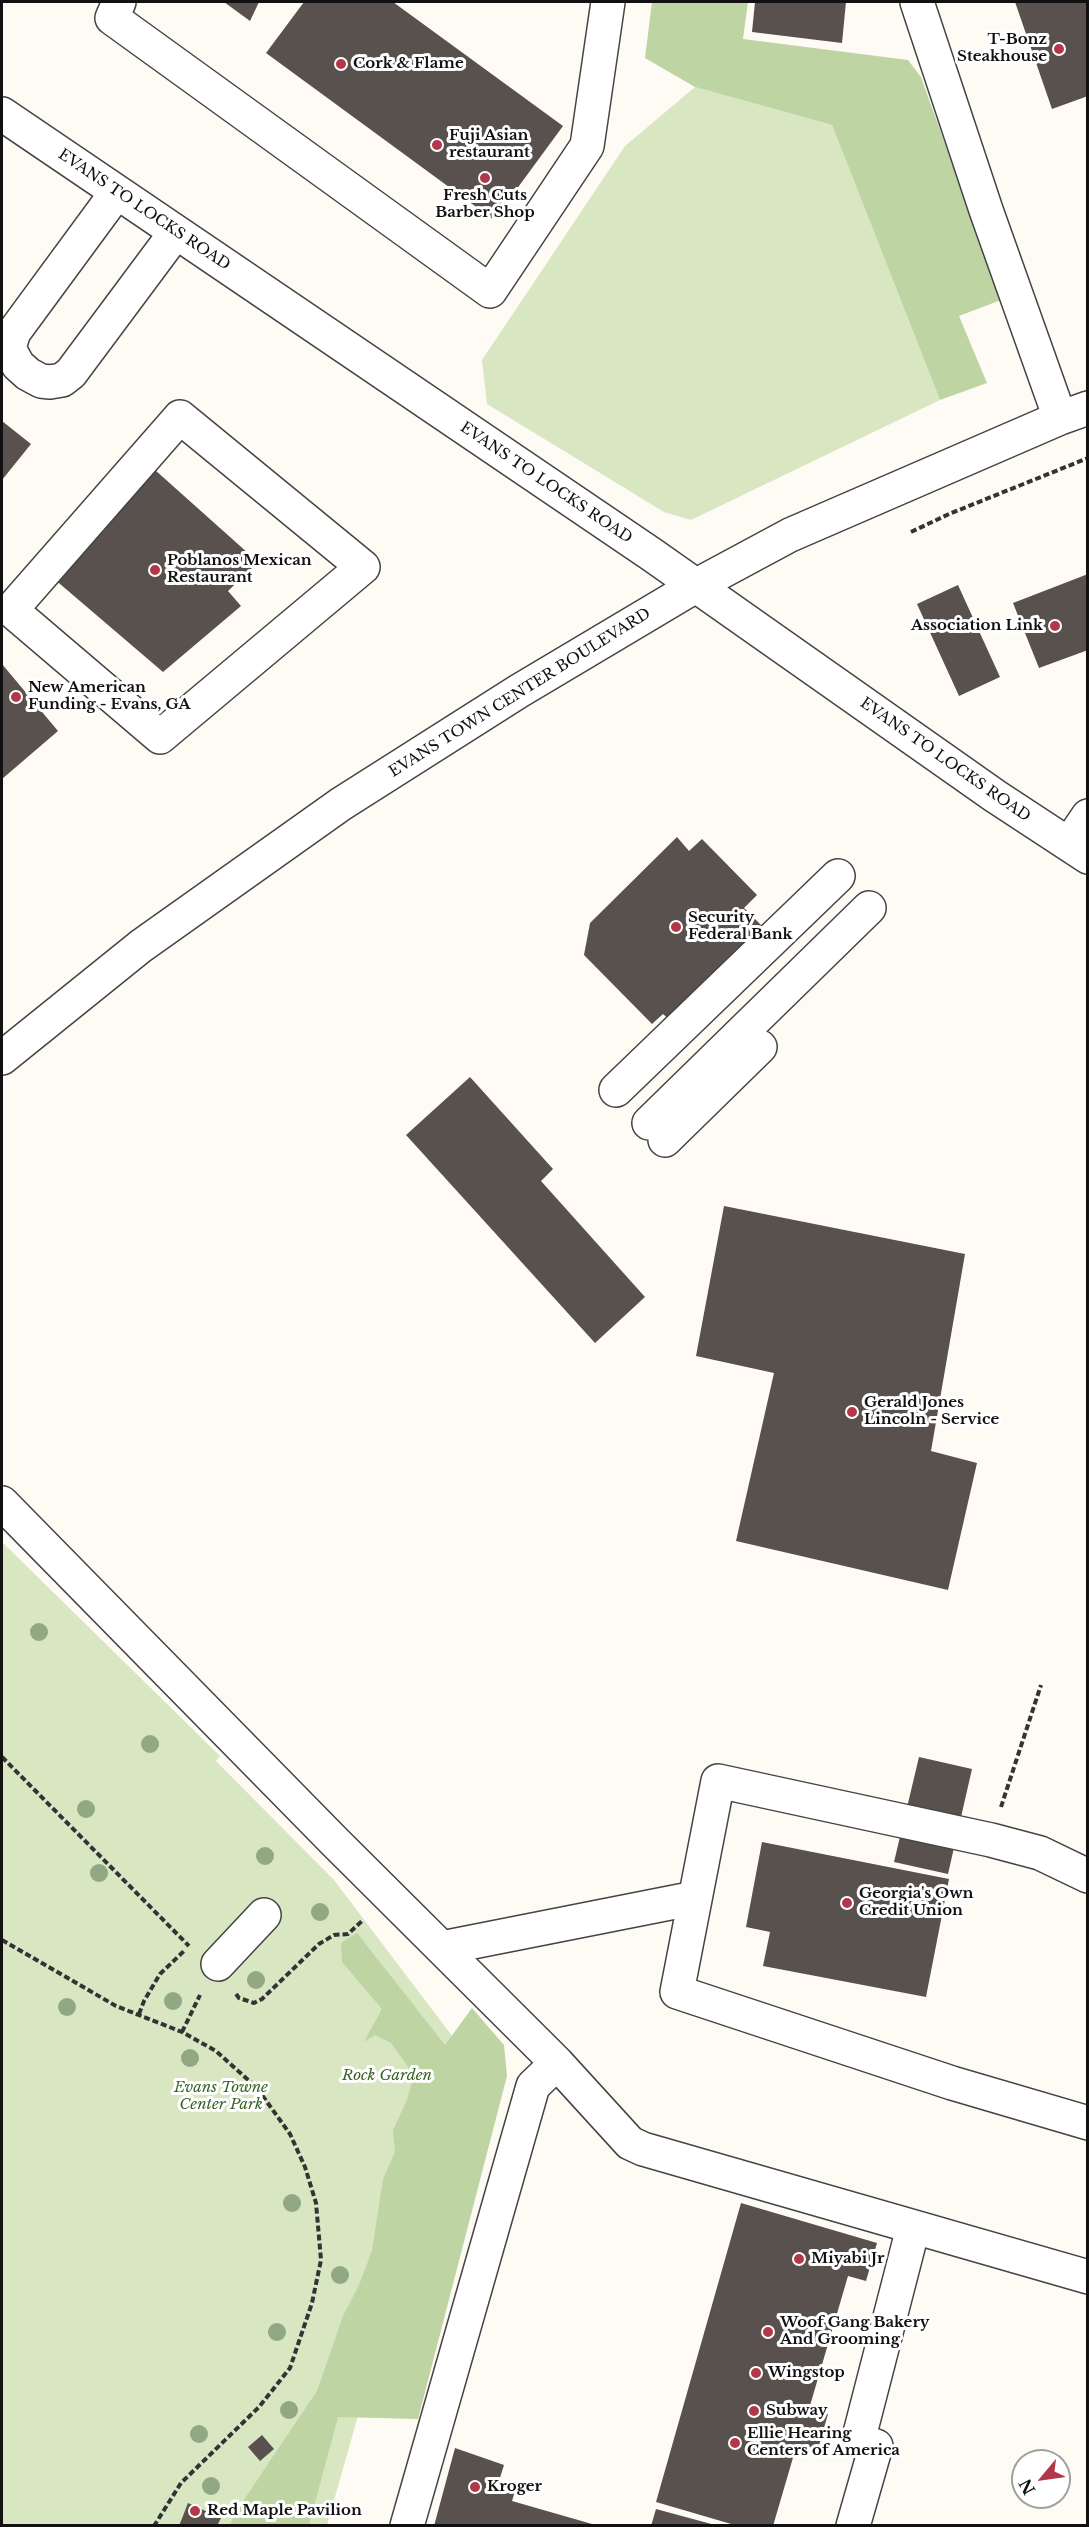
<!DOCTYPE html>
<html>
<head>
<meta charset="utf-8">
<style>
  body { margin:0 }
  #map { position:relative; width:1089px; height:2527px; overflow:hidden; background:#fefbf5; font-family:"Libre Baskerville",serif }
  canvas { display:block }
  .frame { position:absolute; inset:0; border:3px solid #111; pointer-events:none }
  .north { position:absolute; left:1011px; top:2449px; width:60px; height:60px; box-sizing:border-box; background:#fff; border:2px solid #a0a0a0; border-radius:50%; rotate:241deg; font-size:16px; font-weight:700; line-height:24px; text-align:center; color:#111 }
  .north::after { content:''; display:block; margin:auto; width:21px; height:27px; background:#b13849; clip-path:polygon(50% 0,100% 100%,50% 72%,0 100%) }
</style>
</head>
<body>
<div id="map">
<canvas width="1089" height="2527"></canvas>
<div class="frame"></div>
<div class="north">N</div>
</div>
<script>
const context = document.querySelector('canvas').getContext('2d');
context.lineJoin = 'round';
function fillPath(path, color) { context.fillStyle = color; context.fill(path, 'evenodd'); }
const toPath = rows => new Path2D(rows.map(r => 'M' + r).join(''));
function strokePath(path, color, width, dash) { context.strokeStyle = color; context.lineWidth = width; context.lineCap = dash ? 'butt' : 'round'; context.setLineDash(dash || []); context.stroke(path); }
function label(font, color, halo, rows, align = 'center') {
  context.font = font + ' "Libre Baskerville",serif'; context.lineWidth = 6; context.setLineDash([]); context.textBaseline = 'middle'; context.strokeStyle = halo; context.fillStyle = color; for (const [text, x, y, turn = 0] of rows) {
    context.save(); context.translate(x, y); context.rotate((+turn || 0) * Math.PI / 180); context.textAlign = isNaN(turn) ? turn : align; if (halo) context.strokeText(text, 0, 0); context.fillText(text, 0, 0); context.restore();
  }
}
const green = toPath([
  [695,87,832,125,940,400,691,520,664,512,487,404,482,360,625,146],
  [2,1542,220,1756,216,1761,334,1880,462,2049,327,2525,2,2525]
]);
const forest = toPath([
  [652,2,748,2,743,39,908,60,921,77,1001,300,959,316,987,383,940,400,832,125,695,87,645,58],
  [357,1933,445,2045,472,2008,504,2045,507,2076,418,2419,338,2417,309,2525,230,2525,235,2513,317,2391,343,2316,359,2285,372,2251,383,2179,395,2152,393,2130,407,2100,414,2075,391,2043,375,2035,364,2042,382,2009,342,1962,341,1943]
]);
const building = toPath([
  [224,2,259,2,250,21],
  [304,2,393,2,563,126,494,220,266,53],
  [755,2,846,2,842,43,752,32],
  [1015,2,1088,2,1088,96,1052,109],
  [2,421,31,444,2,480],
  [155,470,258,562,228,591,241,606,163,672,53,578],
  [1088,574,1088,650,1039,668,1013,603],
  [958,585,1000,677,959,696,917,604],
  [2,664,58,731,2,779],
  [677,837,689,851,702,839,757,895,744,908,768,932,674,1024,663,1014,652,1024,584,955,590,923],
  [470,1077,553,1169,541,1181,645,1297,595,1343,406,1135],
  [724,1206,965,1254,931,1451,977,1463,948,1590,736,1541,774,1373,696,1356],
  [919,1757,972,1769,948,1874,894,1862],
  [762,1842,949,1879,926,1997,763,1966,770,1932,746,1927],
  [741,2203,877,2243,866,2281,848,2276,809,2409,828,2414,818,2449,797,2444,773,2526,738,2526,656,2502],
  [262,2435,274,2449,260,2461,248,2447],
  [455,2448,504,2465,498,2484,515,2491,512,2501,599,2526,434,2526],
  [188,2503,221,2518,217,2526,179,2526],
  [656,2509,715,2525,714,2526,651,2526]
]);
const path = toPath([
  [911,532,949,514,1088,458],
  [2,1757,189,1946],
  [1001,1807,1041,1685],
  [2,1940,116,2006,182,2032,216,2051,257,2088,290,2134,305,2167,316,2203,321,2260,312,2303,290,2368,259,2407,181,2483,154,2526],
  [236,1994,239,1998,254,2003,262,1999,319,1944,334,1935,348,1934,363,1920],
  [139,2014,144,2001,160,1974,184,1951],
  [182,2032,200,1995]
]);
const minor = toPath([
  [119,2,112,18,490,291,587,146,608,2],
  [917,2,986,210,1060,418],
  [2,114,651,554,995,796,1088,857],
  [117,192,14,332,10,344,11,352,18,365,28,374,41,381,50,382,62,380,71,373,176,232],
  [180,417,363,567,160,737,11,610,180,417],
  [1069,844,1088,816],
  [2,1058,141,946,341,804,519,691,697,585,790,535,1060,418,1088,408],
  [616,1090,838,876],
  [649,1123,869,908],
  [665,1140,760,1047],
  [2,1503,335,1842,557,2063,630,2143,643,2149,1088,2277],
  [1088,1876,1040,1853,991,1840,718,1781,677,1992,952,2083,1088,2123],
  [442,1948,695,1898],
  [218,1964,264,1915],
  [407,2526,533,2086,557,2063],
  [853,2526,876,2446,858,2441,913,2228]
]);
const trees = [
  [39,1632],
  [150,1744],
  [86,1809],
  [265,1856],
  [99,1873],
  [320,1912],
  [256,1980],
  [173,2001],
  [67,2007],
  [190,2058],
  [292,2203],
  [340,2275],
  [277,2332],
  [289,2410],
  [199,2434],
  [211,2486]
];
const markers = [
  [1059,49,6,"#b13849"],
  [341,64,6,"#b13849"],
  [437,145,6,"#b13849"],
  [485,178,6,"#b13849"],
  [155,570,6,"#b13849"],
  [1055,626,6,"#b13849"],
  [16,697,6,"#b13849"],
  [676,927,6,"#b13849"],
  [852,1412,6,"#b13849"],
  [847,1903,6,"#b13849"],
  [799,2259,6,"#b13849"],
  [768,2332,6,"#b13849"],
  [756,2373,6,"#b13849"],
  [754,2411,6,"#b13849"],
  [735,2443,6,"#b13849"],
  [475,2487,6,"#b13849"],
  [195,2511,6,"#b13849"]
];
const poiNames = [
  ["T-Bonz",1047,40,"right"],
  ["Steakhouse",1047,57,"right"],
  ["Cork & Flame",353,64],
  ["Fuji Asian",449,136],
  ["restaurant",449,153],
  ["Fresh Cuts",485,196,"center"],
  ["Barber Shop",485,213,"center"],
  ["Poblanos Mexican",167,561],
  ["Restaurant",167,578],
  ["Association Link",1043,626,"right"],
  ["New American",28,688],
  ["Funding - Evans, GA",28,705],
  ["Security",688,918],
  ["Federal Bank",688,935],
  ["Gerald Jones",864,1403],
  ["Lincoln - Service",864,1420],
  ["Georgia's Own",859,1894],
  ["Credit Union",859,1911],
  ["Miyabi Jr",811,2259],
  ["Woof Gang Bakery",780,2323],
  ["And Grooming",780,2340],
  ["Wingstop",768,2373],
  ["Subway",766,2411],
  ["Ellie Hearing",747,2434],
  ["Centers of America",747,2451],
  ["Kroger",487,2487],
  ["Red Maple Pavilion",207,2511]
];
const streetNames = [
  ["EVANS TO LOCKS ROAD",144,210,34],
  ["EVANS TO LOCKS ROAD",546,483,34],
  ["EVANS TOWN CENTER BOULEVARD",520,693,-32],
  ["EVANS TO LOCKS ROAD",945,760,35]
];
const parkNames = [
  ["Rock Garden",387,2076],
  ["Evans Towne",221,2088],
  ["Center Park",221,2105]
];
fillPath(green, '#d8e6c2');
fillPath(forest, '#bed4a3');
fillPath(building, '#58514e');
strokePath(minor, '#444', 36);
strokePath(path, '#333', 4, [6, 3]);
strokePath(minor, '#fff', 33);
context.fillStyle = '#92a784';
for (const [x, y] of trees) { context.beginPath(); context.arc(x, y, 9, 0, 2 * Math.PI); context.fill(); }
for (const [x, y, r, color] of markers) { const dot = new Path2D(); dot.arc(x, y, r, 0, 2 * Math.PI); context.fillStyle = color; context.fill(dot); strokePath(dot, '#fff', 2); }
label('bold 15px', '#111', '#fff', poiNames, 'left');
label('15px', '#111', '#fff', streetNames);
label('italic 15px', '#396227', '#fff', parkNames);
</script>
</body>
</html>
